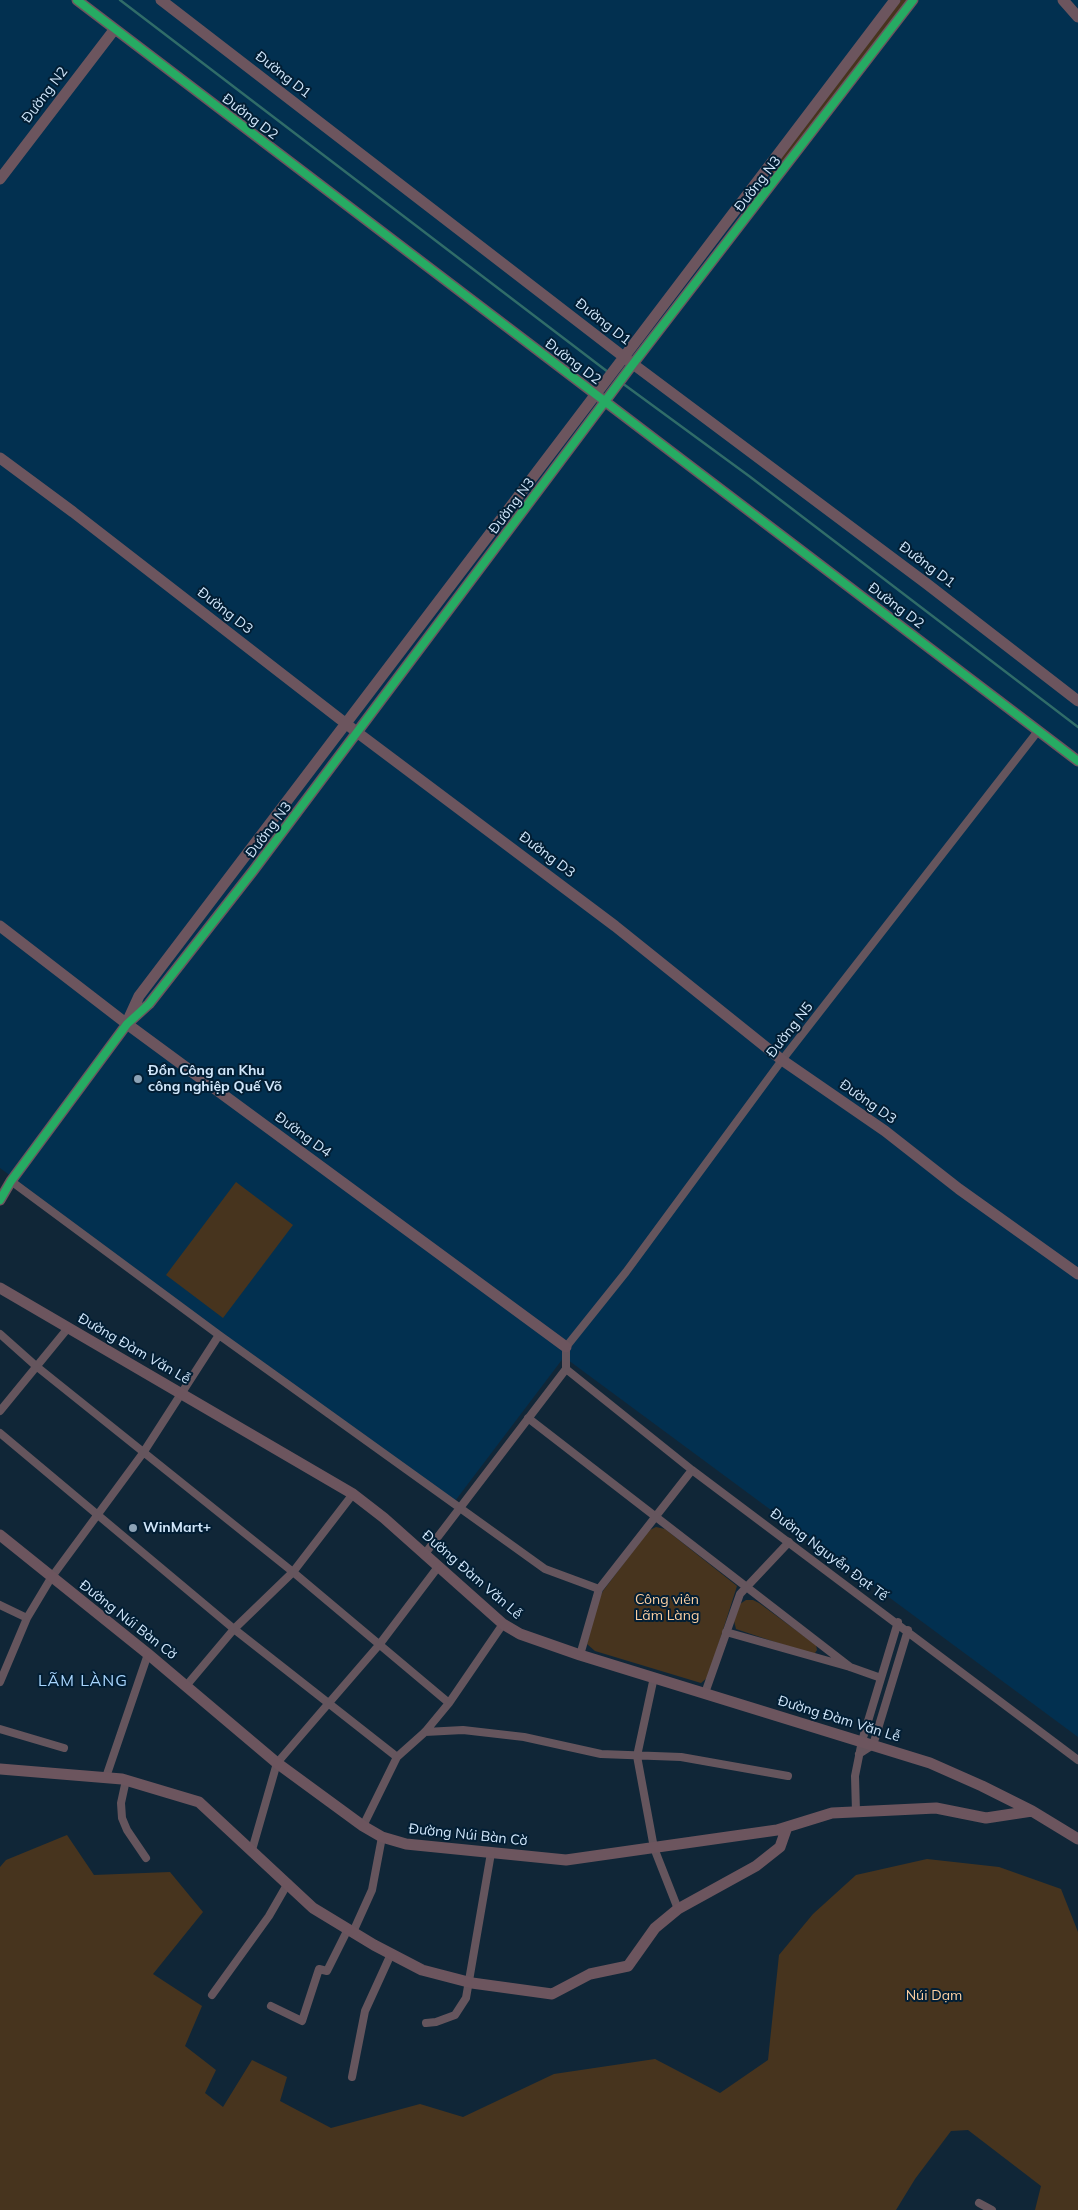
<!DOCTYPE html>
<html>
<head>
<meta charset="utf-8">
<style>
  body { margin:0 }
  canvas { display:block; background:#102637 }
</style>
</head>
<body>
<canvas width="1078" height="2210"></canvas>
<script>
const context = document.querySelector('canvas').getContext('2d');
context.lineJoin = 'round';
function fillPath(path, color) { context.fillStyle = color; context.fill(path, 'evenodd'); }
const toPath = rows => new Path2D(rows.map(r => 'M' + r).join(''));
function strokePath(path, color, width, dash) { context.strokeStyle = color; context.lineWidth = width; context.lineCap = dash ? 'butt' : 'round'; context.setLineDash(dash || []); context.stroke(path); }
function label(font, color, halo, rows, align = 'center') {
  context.font = font + ' Mulish,sans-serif'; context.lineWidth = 4; context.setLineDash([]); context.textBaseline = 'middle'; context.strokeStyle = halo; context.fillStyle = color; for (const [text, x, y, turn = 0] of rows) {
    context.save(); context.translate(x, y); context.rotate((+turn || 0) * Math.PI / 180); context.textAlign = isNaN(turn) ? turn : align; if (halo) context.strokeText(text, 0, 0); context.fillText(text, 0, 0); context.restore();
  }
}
const built = toPath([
  [0,0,1078,0,1078,1737,564,1357,452,1505,0,1168]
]);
const green = toPath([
  [901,0,908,0,774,175,771,172,775,166],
  [236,1182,293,1225,223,1318,166,1275],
  [656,1527,665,1529,737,1586,708,1677,701,1683,595,1651,587,1644,598,1601,603,1591,648,1531],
  [746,1600,753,1600,759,1603,816,1645,817,1650,815,1653,808,1653,736,1629,734,1621,740,1604],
  [67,1835,94,1875,170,1872,203,1912,153,1974,202,2006,185,2046,216,2070,205,2093,223,2107,252,2060,287,2077,280,2101,331,2128,420,2104,463,2117,554,2074,655,2059,720,2093,768,2060,779,1955,813,1914,856,1875,927,1859,999,1867,1061,1889,1078,1932,1078,2210,1035,2210,1041,2186,968,2130,951,2131,915,2179,896,2210,0,2210,0,1867,6,1860]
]);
const stream = toPath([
  [120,0,608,372],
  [622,383,749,476,1078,727]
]);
const street = toPath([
  [11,1181,219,1335,545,1569,599,1589],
  [0,1334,36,1366,293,1572,449,1703],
  [566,1369,692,1470,1078,1760],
  [0,1411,68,1328],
  [528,1418,850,1667],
  [0,1433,234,1629,397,1757],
  [424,1555,566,1369,566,1347,626,1272,782,1060,1038,731],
  [0,1605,27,1618],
  [726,1632,850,1667,881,1678],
  [580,1655,599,1589,692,1470],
  [654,1677,637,1756,654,1848,678,1909],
  [0,1682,27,1618,51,1578,143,1453,219,1335],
  [186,1686,234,1629,293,1572,353,1494],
  [705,1693,740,1594,789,1542],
  [0,1729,64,1748],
  [425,1732,463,1730,524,1737,601,1754,681,1757,788,1776],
  [859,1754,873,1745,908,1630],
  [106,1777,148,1654],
  [126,1780,121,1803,122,1818,127,1830,146,1858],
  [856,1812,855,1776,862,1741,898,1622],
  [363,1826,397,1757,425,1732,449,1703,503,1624],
  [252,1850,277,1763,379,1645,438,1567],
  [353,1932,372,1890,382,1837],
  [212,1995,269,1916,288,1883],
  [271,2006,302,2021,319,1969,327,1971,348,1929],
  [426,2023,436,2022,455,2015,466,1998,491,1853],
  [352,2077,365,2011,391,1954],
  [979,2203,992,2210]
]);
const secondary = toPath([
  [77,0,1078,761],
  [161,0,633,364,927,584,1078,701],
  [1063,0,1078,17],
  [0,179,114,30],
  [0,458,73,512,358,733,615,926,782,1060,885,1131,959,1189,1078,1274],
  [0,926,127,1024,566,1347],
  [128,1020,139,996,895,0],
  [0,1200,11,1181,127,1024,149,1004,253,871,633,364,913,0],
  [0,1288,353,1494,384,1518,503,1624,520,1634,580,1655,930,1763,982,1786,1032,1811,1078,1839],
  [0,1535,148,1654,277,1763,363,1826,382,1837,406,1844,566,1860,777,1830,832,1813,936,1808,986,1818,1032,1811],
  [0,1769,122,1779,199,1802,313,1908,374,1945,422,1970,472,1983,552,1994,590,1974,628,1966,655,1928,678,1909,756,1866,780,1847,787,1827]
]);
const cycleway = toPath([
  [77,0,1078,761],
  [0,1200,11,1181,127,1024,149,1004,253,871,633,364,913,0]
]);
const markers = [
  [138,1079,5,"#8da3b6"],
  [133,1528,5,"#8da3b6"]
];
const streetNames = [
  ["Đường D1",283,75,38],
  ["Đường N2",45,95,-53],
  ["Đường D2",250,117,37],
  ["Đường N3",758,184,-52],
  ["Đường D1",603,322,38],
  ["Đường D2",573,362,37],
  ["Đường N3",512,506,-53],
  ["Đường D1",927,565,37],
  ["Đường D2",896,606,37],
  ["Đường D3",225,611,38],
  ["Đường N3",269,830,-53],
  ["Đường D3",547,855,37],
  ["Đường N5",790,1030,-52],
  ["Đường D3",868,1102,35],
  ["Đường D4",303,1135,36],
  ["Đường Đàm Văn Lễ",134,1349,30],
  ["Đường Nguyễn Đạt Tế",829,1555,37],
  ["Đường Đàm Văn Lễ",472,1575,41],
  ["Đường Núi Bàn Cờ",128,1620,38],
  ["Đường Đàm Văn Lễ",839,1719,17],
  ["Đường Núi Bàn Cờ",468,1835,6]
];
const poiNames = [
  ["Đồn Công an Khu",148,1071],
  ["công nghiệp Quế Võ",148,1087],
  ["WinMart+",143,1528]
];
const parkNames = [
  ["Công viên",667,1600],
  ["Lãm Làng",667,1616],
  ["Núi Dạm",934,1996]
];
const quarterNames = [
  ["LÃM LÀNG",83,1681]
];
fillPath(built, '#023050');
fillPath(green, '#47341e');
strokePath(stream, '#306c68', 2.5);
strokePath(street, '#65555d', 8);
strokePath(secondary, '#6c555e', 11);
strokePath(cycleway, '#26ab63', 8);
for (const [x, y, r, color] of markers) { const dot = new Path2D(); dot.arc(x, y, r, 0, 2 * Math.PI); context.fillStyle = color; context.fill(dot); strokePath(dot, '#021e34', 2); }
label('14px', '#d1e7fb', '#021e34', streetNames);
label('bold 14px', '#d1e7fb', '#021e34', poiNames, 'left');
label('14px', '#fccfa1', '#021e34', parkNames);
context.letterSpacing = '1px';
label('16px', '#a8d5fd', '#021e34', quarterNames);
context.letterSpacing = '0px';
</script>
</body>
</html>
